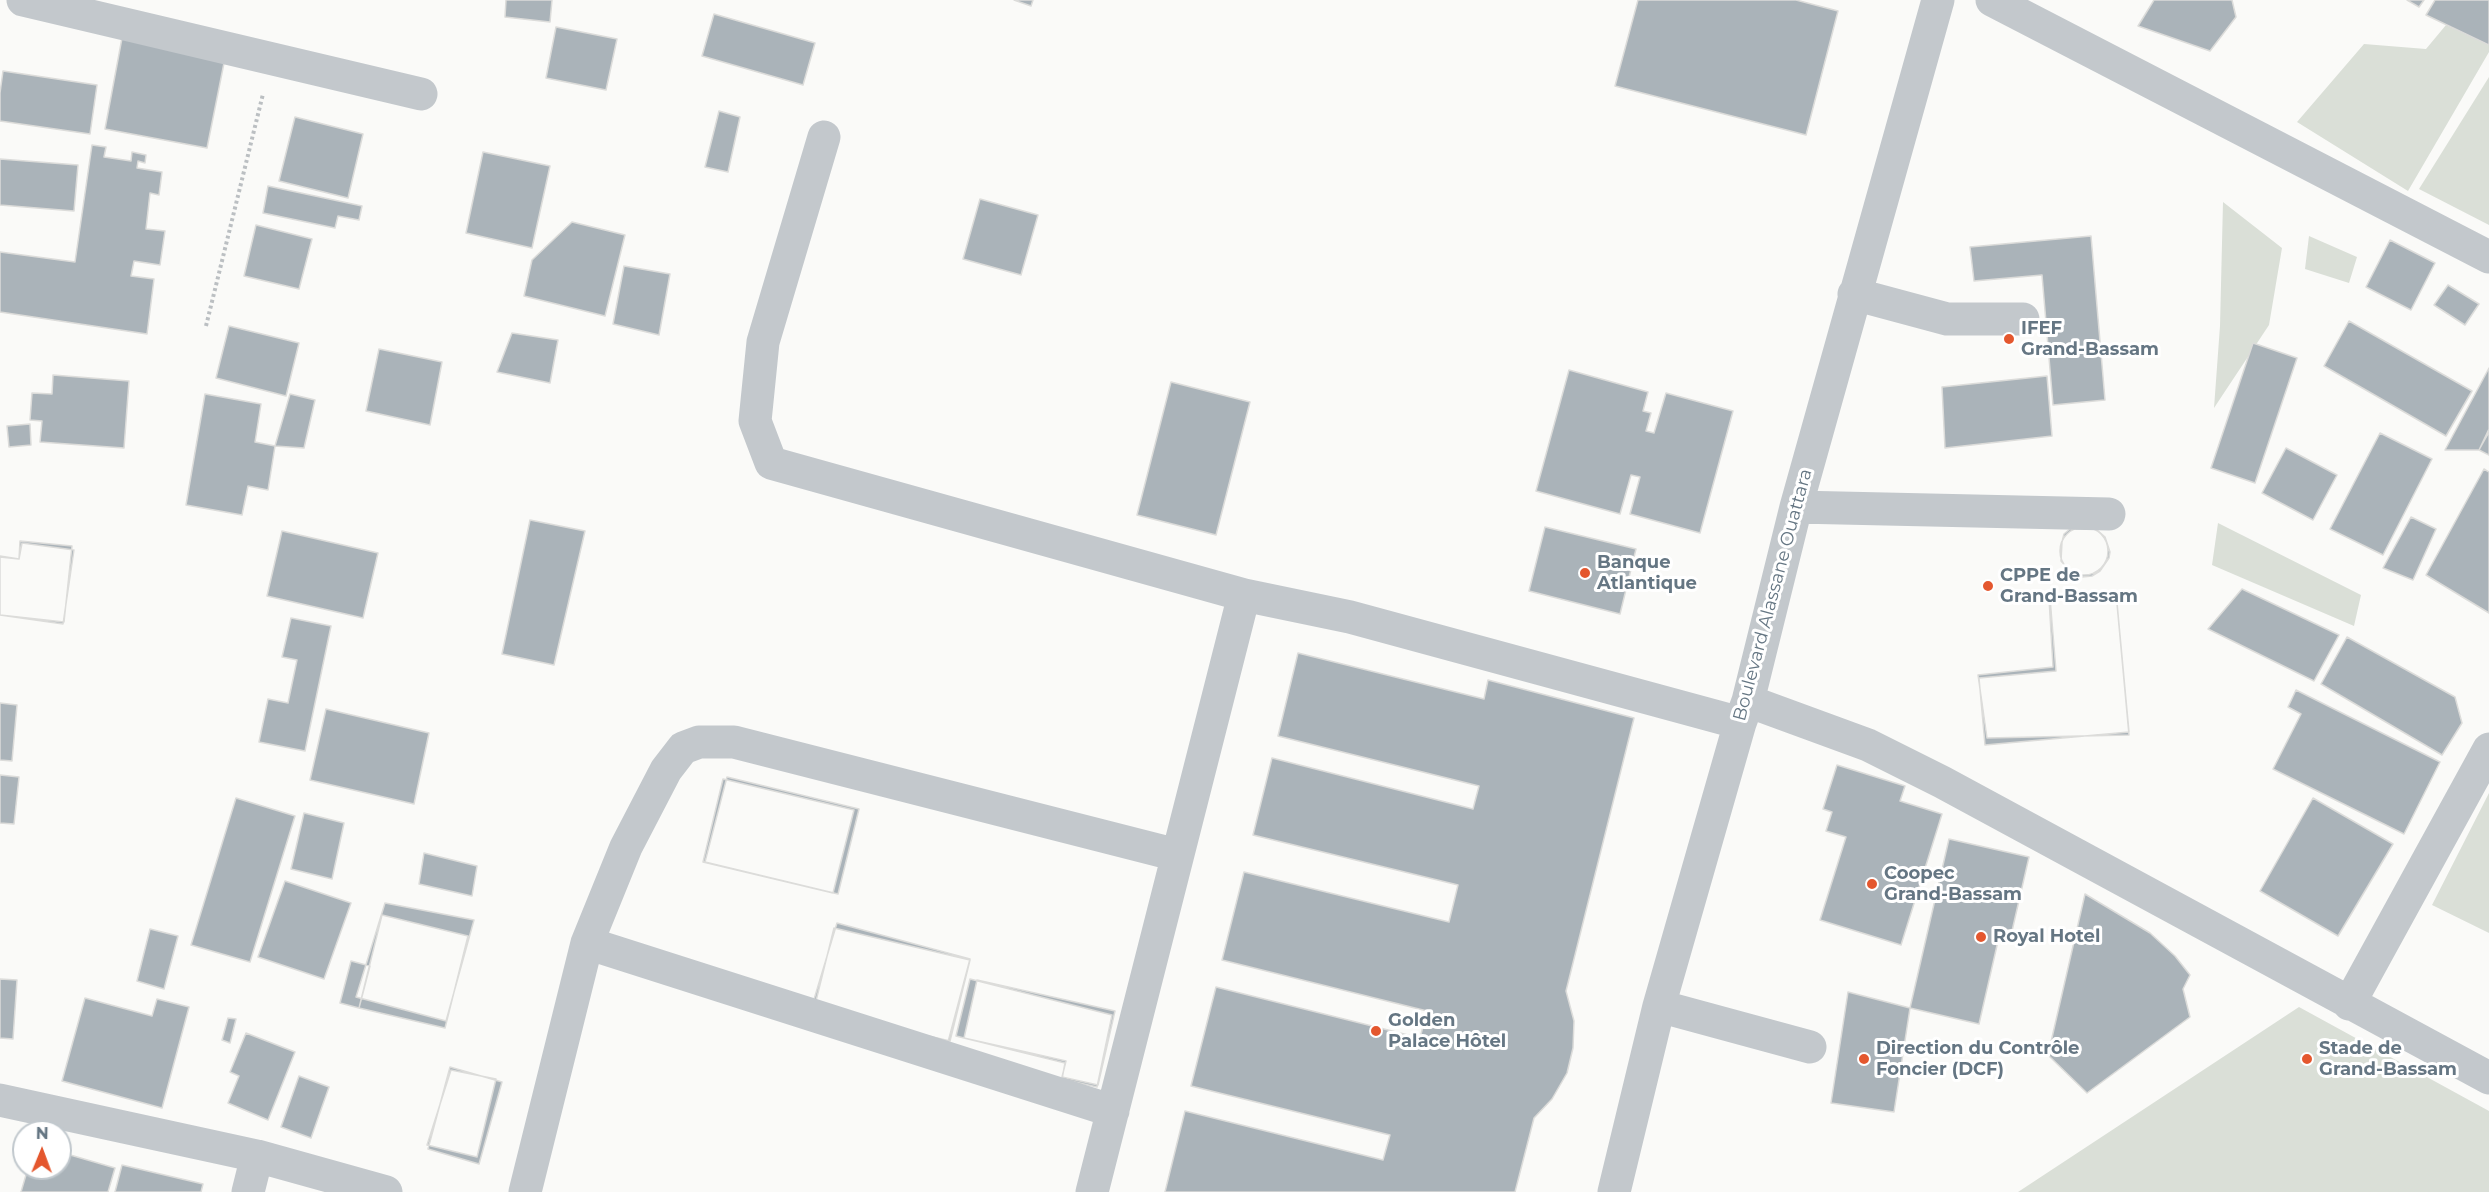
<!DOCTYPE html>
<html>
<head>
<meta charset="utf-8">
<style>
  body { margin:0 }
  #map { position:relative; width:2489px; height:1192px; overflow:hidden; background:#fafaf8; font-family:Montserrat,sans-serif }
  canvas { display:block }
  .north { position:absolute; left:12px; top:1120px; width:60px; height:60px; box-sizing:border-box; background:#fff; border:2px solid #c1c8cd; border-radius:50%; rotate:1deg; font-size:16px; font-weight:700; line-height:24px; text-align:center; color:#657683 }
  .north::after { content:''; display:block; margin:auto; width:21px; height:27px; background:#e4572e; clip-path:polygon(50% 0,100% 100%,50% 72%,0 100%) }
</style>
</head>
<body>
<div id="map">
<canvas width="2489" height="1192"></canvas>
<div class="north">N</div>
</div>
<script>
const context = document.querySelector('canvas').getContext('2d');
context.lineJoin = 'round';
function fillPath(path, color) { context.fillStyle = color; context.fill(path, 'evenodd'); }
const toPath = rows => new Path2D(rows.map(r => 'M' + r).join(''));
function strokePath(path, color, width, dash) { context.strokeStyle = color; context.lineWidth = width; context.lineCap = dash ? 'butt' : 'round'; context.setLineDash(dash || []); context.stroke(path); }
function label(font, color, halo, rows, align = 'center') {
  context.font = font + ' Montserrat,sans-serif'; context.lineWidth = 6; context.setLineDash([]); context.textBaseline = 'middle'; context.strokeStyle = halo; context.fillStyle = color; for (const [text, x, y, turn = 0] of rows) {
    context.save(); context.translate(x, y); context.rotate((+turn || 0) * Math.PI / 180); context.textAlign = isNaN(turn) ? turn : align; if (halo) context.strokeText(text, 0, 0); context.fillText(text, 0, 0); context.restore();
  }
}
const green = toPath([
  [2446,25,2489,45,2489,52,2408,191,2297,122,2364,44,2426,49],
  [2489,77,2489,225,2419,189],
  [2223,202,2282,248,2269,325,2214,408,2220,326],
  [2309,236,2357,257,2349,283,2305,269],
  [2218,523,2361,595,2354,626,2212,565],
  [2489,793,2489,933,2432,905],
  [2299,1007,2489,1111,2489,1192,2018,1192]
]);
const building = toPath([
  [506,0,552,0,550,22,505,17,506,0],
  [1014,0,1033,0,1031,6,1014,0],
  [1638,0,1796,0,1838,11,1806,135,1615,86,1638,0],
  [2154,0,2232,0,2236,17,2210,51,2138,26,2154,0],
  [2407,0,2424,0,2419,7,2407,0],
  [2435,0,2489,0,2489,45,2426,15,2435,0],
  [714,14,815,43,803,85,702,56,714,14],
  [556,27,617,39,606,90,546,78,556,27],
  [122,38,225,58,207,148,105,129,122,38],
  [3,71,97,85,90,134,0,121,0,93,3,71],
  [719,111,740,117,728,172,705,167,719,111],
  [295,117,363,134,348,198,279,181,295,117],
  [92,145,106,147,104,157,131,161,132,152,146,155,145,163,138,161,137,168,162,172,159,195,150,193,146,229,165,231,160,265,134,261,131,276,154,279,147,334,0,312,0,252,75,262,92,145],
  [483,152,550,166,532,248,466,233,483,152],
  [0,159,78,165,74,211,0,205,0,159],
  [268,186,362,206,359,220,338,216,335,228,263,213,268,186],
  [980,199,1038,215,1021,275,963,259,980,199],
  [572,222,625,235,605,316,524,296,532,260,572,222],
  [256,225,312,239,299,289,244,276,256,225],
  [2091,236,2105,400,2053,405,2042,275,1974,281,1970,247,2091,236],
  [2390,240,2435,263,2411,310,2366,287,2390,240],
  [624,266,670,274,659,335,613,324,624,266],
  [2448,285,2479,304,2465,325,2434,305,2448,285],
  [2349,321,2472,391,2446,436,2324,366,2349,321],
  [229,326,299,343,286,396,216,378,229,326],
  [512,333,558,340,550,383,497,372,512,333],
  [2253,343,2297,358,2255,483,2211,468,2253,343],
  [379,349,442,362,430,425,366,411,379,349],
  [2489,368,2489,429,2479,450,2445,450,2489,368],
  [1569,370,1648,392,1643,411,1651,413,1646,431,1654,433,1666,393,1733,411,1700,533,1630,514,1640,477,1631,475,1620,514,1536,491,1569,370],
  [53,375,129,381,124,448,40,442,42,421,30,420,32,393,52,394,53,375],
  [2047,376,2052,436,1945,448,1942,387,2047,376],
  [1171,382,1250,402,1216,535,1137,515,1171,382],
  [205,394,261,404,255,442,275,446,268,490,248,486,242,515,186,505,205,394],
  [290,394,315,400,304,448,275,446,290,394],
  [30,424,31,445,9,447,7,426,30,424],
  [2489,432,2489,455,2479,450,2489,432],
  [2380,433,2432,459,2383,555,2330,529,2380,433],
  [2286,448,2337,475,2313,520,2262,493,2286,448],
  [2484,469,2489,472,2489,613,2426,575,2484,469],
  [2411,517,2436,529,2413,580,2383,568,2411,517],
  [530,520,585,531,554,665,502,654,530,520],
  '2060 551a24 24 0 1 1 48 0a24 24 0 1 1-48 0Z',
  [1545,527,1636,549,1620,614,1529,591,1545,527],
  [2070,529,2096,529,2105,537,2110,552,2109,558,2100,571,2092,576,2082,577,2071,572,2061,561,2062,542,2064,534,2070,529],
  [282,531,378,553,363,618,267,596,282,531],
  [20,541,72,546,64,622,0,615,0,557,19,559,20,541],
  [22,543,74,550,63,624,0,615,0,556,19,559,22,543],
  [2242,589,2339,635,2314,681,2208,629,2242,589],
  [2116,592,2129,732,1985,745,1979,678,2056,671,2050,598,2116,592],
  [2116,593,2129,735,1987,738,1978,675,2053,667,2049,598,2116,593],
  [291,618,331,626,305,751,259,742,268,699,288,703,297,660,282,657,291,618],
  [2347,637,2455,697,2462,723,2442,755,2321,684,2347,637],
  [1298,653,1484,699,1488,680,1634,718,1566,991,1574,1021,1573,1048,1567,1073,1552,1099,1534,1118,1515,1192,1165,1192,1185,1111,1383,1160,1390,1135,1191,1086,1216,987,1420,1038,1427,1011,1222,960,1244,872,1449,922,1458,885,1253,835,1272,758,1473,809,1479,786,1278,736,1298,653],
  [2296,690,2440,762,2404,834,2273,769,2301,714,2288,707,2296,690],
  [0,703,17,705,12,761,0,760,0,703],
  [326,709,429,733,414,804,310,780,326,709],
  [1837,765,1905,786,1900,801,1942,814,1901,945,1820,920,1846,837,1826,831,1832,812,1823,809,1837,765],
  [0,775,19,777,14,824,0,823,0,775],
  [727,777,859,809,838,894,705,862,727,777],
  [723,779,854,810,833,893,703,862,723,779],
  [236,798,295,816,250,962,191,945,236,798],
  [2313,798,2393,844,2338,936,2260,891,2313,798],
  [304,813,344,823,332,879,291,869,304,813],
  [1949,839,2029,857,2012,931,2001,928,1979,1024,1910,1008,1949,839],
  [424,853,477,866,472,896,419,884,424,853],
  [285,881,351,903,324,979,258,957,285,881],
  [2085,894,2150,933,2175,956,2190,975,2183,989,2190,1017,2087,1093,2048,1055,2085,894],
  [385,903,474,920,446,1021,356,997,385,903],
  [382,915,468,936,445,1028,359,1008,382,915],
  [837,923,970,959,948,1042,812,1006,837,923],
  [834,928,970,960,950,1041,814,1009,834,928],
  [150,929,178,936,164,989,137,981,150,929],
  [351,961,370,966,359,1008,340,1003,351,961],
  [0,979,17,980,13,1039,0,1038,0,979],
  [970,979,1112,1015,1097,1087,1062,1079,1065,1063,956,1036,970,979],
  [977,980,1115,1011,1098,1085,1062,1077,1066,1061,964,1038,977,980],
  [1848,992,1910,1008,1894,1112,1831,1103,1848,992],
  [85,998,152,1016,157,999,189,1007,162,1108,62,1081,85,998],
  [228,1018,236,1019,230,1043,222,1040,228,1018],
  [246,1033,295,1052,268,1120,228,1103,239,1076,230,1072,246,1033],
  [450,1067,502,1082,479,1164,428,1149,450,1067],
  [451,1070,496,1079,477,1157,427,1145,451,1070],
  [299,1076,329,1087,311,1138,281,1127,299,1076],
  [60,1152,115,1168,108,1192,21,1192,28,1168,60,1168,60,1152],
  [122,1165,203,1184,201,1192,115,1192,122,1165]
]);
const path = toPath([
  [206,326,263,94]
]);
const minor = toPath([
  [23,0,421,94],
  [1992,0,2489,257],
  [824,137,763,342,755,421,771,463,1244,595],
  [1854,294,1947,319,2023,319],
  [1796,507,2109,514],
  [1748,701,1868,745,1942,782,2489,1078],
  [587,943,1113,1111],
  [2349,1004,2489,749],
  [1659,1006,1810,1047],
  [0,1100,257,1156,386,1192],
  [248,1192,257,1156],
  [525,1192,587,943,626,847,666,770,683,748,699,742,734,742,1177,855],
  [1092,1192,1244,595,1350,617,1740,723],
  [1614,1192,1659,1006,1740,723,1748,701,1796,507,1938,0]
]);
const markers = [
  [2009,339,6,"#e4572e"],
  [1585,573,6,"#e4572e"],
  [1988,586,6,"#e4572e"],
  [1872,884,6,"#e4572e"],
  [1981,937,6,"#e4572e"],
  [1376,1031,6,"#e4572e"],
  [1864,1059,6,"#e4572e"],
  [2307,1059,6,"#e4572e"]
];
const poiNames = [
  ["IFEF",2021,329],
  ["Grand-Bassam",2021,350],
  ["Banque",1597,563],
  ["Atlantique",1597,584],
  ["CPPE de",2000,576],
  ["Grand-Bassam",2000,597],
  ["Coopec",1884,874],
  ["Grand-Bassam",1884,895],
  ["Royal Hotel",1993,937],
  ["Golden",1388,1021],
  ["Palace Hôtel",1388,1042],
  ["Direction du Contrôle",1876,1049],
  ["Foncier (DCF)",1876,1070],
  ["Stade de",2319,1049],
  ["Grand-Bassam",2319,1070]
];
const streetNames = [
  ["Boulevard Alassane Ouattara",1773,595,-75]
];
fillPath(green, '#dadfd7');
fillPath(building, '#aab3b9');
strokePath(building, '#dcdcda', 1.5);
strokePath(path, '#bbbfc2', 4, [3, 3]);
strokePath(minor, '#c3c8cc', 33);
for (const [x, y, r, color] of markers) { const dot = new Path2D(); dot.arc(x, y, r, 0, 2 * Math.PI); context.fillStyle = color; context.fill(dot); strokePath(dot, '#fff', 2); }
label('bold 18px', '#657683', '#fff', poiNames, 'left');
label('18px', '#657683', '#fff', streetNames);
</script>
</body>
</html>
